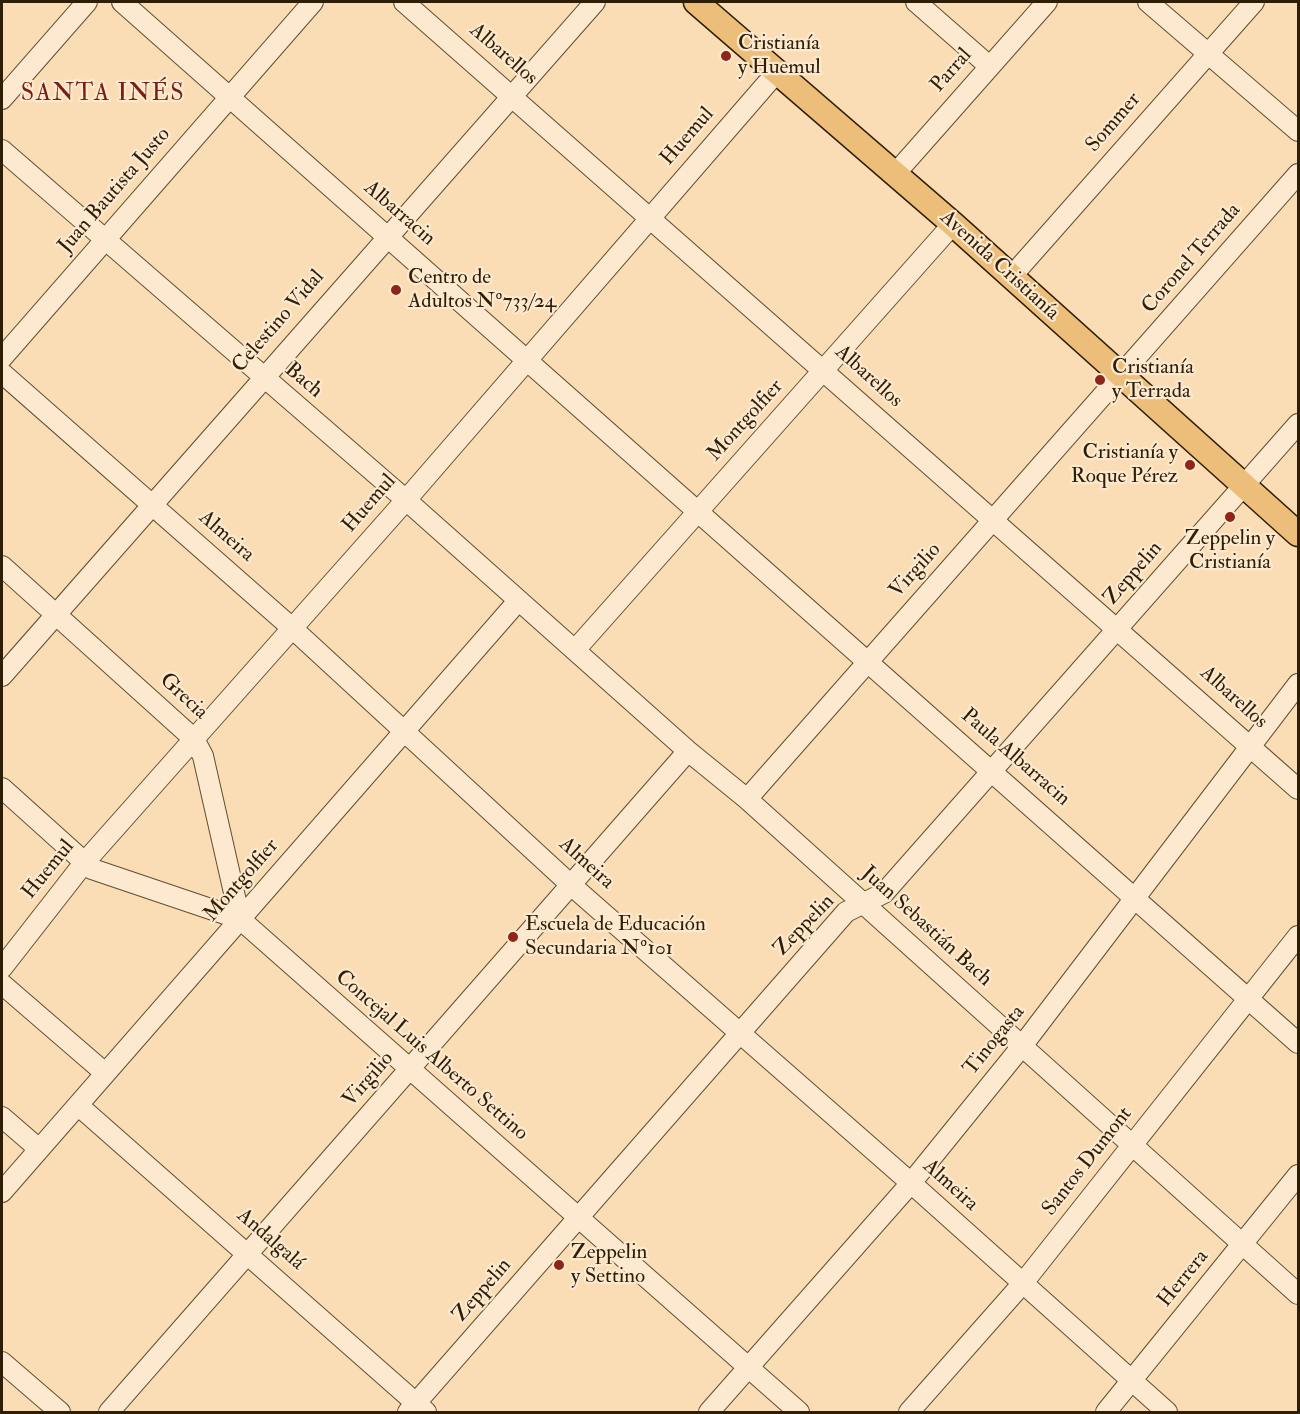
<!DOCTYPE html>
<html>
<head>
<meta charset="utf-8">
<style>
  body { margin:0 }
  #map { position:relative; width:1300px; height:1414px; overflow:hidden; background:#faddb5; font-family:"IM FELL Double Pica",serif }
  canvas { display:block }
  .frame { position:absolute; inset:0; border:3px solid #2e1e06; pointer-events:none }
</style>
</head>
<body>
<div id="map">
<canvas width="1300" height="1414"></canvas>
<div class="frame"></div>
</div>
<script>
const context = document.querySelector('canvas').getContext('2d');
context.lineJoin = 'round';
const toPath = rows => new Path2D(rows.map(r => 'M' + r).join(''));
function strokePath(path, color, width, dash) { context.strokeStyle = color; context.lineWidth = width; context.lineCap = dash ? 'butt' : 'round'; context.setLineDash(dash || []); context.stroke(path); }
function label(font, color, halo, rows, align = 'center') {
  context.font = font + ' "IM FELL Double Pica",serif'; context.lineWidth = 4.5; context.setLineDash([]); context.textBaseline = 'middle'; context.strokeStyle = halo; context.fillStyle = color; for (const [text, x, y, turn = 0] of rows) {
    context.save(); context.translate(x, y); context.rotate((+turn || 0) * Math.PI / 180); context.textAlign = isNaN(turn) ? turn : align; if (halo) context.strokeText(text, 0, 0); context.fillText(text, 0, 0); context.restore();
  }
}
const minor = toPath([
  [122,2,1298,1043],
  [404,2,1298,789],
  [916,2,988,65],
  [1148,2,1298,131],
  [2,99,87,2],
  [2,150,406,500,688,751,747,799,1298,1294],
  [895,174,1047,2],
  [1011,277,1254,2],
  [2,358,313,2],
  [2,373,292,628,571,885,911,1183,1167,1412],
  [2,566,194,739,203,756,240,919],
  [575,650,953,224],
  [2,676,595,2],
  [2,788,92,869,240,919,799,1412],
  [747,799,1298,174],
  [2,968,84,863,406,500,776,73],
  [2,984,105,1073],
  [79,1106,426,1412],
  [2,1117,39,1149],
  [2,1192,518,601],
  [2,1362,60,1412],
  [109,1412,688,751],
  [408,1412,846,912,884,893,1298,424],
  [709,1412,911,1183,1022,1046,1298,684],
  [909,1412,1023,1283,1298,936],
  [1106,1412,1298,1175]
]);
const major = toPath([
  [696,2,953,224,1298,534]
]);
const markers = [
  [726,56,6,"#8f2418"],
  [396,290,6,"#8f2418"],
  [1100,380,6,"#8f2418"],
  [1190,465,6,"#8f2418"],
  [1230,517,6,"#8f2418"],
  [513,937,6,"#8f2418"],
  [559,1265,6,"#8f2418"]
];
const poiNames = [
  ["Cristianía",738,44],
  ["y Huemul",738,68],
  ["Centro de",408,278],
  ["Adultos Nº733/24",408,302],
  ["Cristianía",1112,368],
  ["y Terrada",1112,392],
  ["Cristianía y",1178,453,"right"],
  ["Roque Pérez",1178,477,"right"],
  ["Zeppelin y",1230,539,"center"],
  ["Cristianía",1230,563,"center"],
  ["Escuela de Educación",525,925],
  ["Secundaria Nº101",525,949],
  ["Zeppelin",571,1253],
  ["y Settino",571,1277]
];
const streetNames = [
  ["Albarellos",503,55,41],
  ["Parral",952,71,-49],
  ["Sommer",1114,123,-49],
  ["Huemul",688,137,-49],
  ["Juan Bautista Justo",115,191,-49],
  ["Albarracin",399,214,41],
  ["Coronel Terrada",1192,259,-49],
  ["Avenida Cristianía",999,266,42],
  ["Celestino Vidal",279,322,-49],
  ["Albarellos",868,377,42],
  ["Bach",303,381,40],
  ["Montgolfier",746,421,-48],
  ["Huemul",370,504,-49],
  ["Almeira",226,537,41],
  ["Virgilio",916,571,-48],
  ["Zeppelin",1134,574,-49],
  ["Grecia",183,697,43],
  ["Albarellos",1233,698,42],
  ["Paula Albarracin",1015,758,41],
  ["Almeira",586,864,42],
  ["Huemul",49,870,-51],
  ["Montgolfier",242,881,-49],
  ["Zeppelin",805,926,-46],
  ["Juan Sebastián Bach",926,927,42],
  ["Tinogasta",995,1041,-51],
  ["Concejal Luis Alberto Settino",431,1056,41],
  ["Virgilio",369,1080,-49],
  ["Santos Dumont",1088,1162,-52],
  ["Almeira",950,1186,42],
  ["Andalgalá",270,1240,41],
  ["Herrera",1184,1279,-51],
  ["Zeppelin",483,1291,-49]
];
const quarterNames = [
  ["SANTA INÉS",103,95]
];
strokePath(minor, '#614e32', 22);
strokePath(major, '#2e1e06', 27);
strokePath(minor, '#fce9cf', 20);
strokePath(major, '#edbe7a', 24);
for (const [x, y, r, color] of markers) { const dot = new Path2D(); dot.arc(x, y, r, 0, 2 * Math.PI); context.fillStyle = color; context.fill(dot); strokePath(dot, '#fce9cf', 2); }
label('21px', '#2e1e06', '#fce9cf', poiNames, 'left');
label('21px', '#2e1e06', '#fce9cf', streetNames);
context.letterSpacing = '1.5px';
label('24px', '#7a1f14', '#fce9cf', quarterNames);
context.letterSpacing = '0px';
</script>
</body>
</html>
